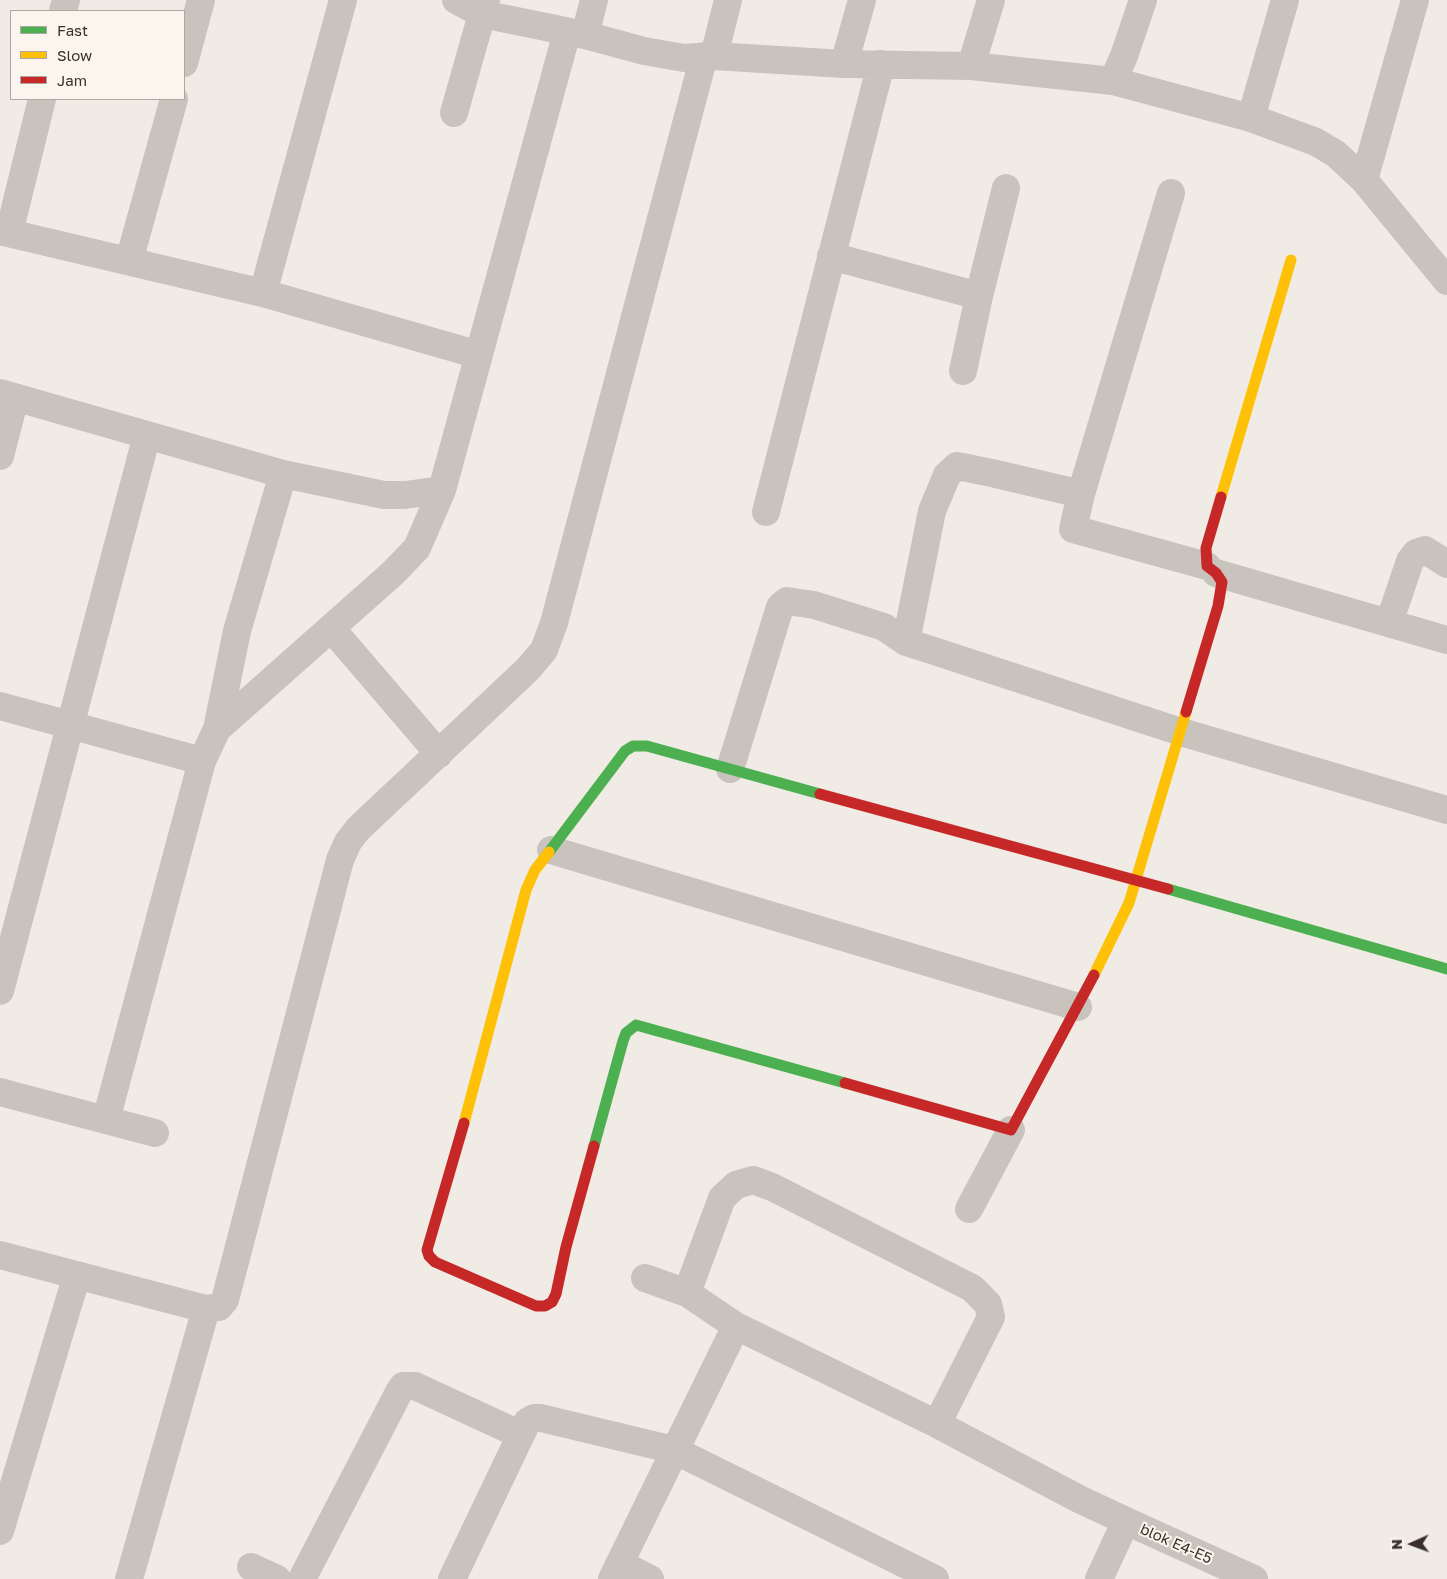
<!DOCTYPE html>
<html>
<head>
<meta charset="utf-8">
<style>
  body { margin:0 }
  #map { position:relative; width:1447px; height:1579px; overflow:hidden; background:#f0ebe5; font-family:"Golos Text",sans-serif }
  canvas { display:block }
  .legend { position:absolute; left:10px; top:10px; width:175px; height:90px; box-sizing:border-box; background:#fbf5ee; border:1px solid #aea6a0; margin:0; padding:6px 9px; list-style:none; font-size:15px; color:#3b302b }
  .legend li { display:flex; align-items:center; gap:10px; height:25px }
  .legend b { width:25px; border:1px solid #aea6a0 }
  .north { position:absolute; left:1387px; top:1519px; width:50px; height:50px; -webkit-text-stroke:4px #fbf5ee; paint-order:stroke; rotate:268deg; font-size:14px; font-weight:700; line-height:20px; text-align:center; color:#3b302b }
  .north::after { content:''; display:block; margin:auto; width:18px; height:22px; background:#3b302b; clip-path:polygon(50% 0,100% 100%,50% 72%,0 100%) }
</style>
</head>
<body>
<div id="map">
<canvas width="1447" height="1579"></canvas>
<ul class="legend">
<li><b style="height:6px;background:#4caf50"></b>Fast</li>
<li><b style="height:6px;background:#ffc107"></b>Slow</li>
<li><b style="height:6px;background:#c62828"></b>Jam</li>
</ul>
<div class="north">N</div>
</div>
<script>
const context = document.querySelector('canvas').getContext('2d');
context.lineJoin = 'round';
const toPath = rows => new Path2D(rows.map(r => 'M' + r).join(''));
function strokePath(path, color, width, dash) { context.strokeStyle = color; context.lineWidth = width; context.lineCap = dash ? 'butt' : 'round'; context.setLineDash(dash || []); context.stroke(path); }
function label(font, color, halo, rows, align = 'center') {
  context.font = font + ' "Golos Text",sans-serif'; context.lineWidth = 4; context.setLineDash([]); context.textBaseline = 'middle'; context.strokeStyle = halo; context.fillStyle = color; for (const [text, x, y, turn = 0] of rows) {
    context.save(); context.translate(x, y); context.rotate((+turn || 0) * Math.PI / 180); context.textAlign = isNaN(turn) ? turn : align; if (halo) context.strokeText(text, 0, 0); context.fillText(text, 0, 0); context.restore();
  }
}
const street = toPath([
  [456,0,482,14,585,35,644,51,684,58,714,56,844,64,971,66,1113,81,1124,56,1143,0],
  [63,11,66,0],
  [585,35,594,0],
  [714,56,728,0],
  [184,63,201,0],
  [844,64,862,0],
  [971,66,991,0],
  [1113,81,1251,118,1316,142,1336,154,1364,180,1447,281],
  [454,113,486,0],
  [1251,118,1285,0],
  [1364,180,1415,0],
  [1171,193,1081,494,1073,529,1207,566],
  [0,231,263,293,479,355],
  [9,233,42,99],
  [831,256,979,296],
  [129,261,174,99],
  [263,293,343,0],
  [963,371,979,296,1006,188],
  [0,393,283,474,384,495,405,495,442,490,417,548,393,573,217,729],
  [0,456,15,398],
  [442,490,567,32],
  [766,512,881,64],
  [1216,573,1447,640],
  [1389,623,1410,561,1416,553,1425,550,1447,564],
  [331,628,439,754],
  [906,642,932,511,947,475,957,466,992,473,1081,494],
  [0,706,202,761],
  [730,769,780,607,787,601,814,605,884,627,906,642,931,650,1181,732,1447,810],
  [551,850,1078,1007],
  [0,991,147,435],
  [0,1092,155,1133],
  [106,1120,202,761,217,729,237,631,283,474],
  [969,1209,1011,1130],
  [0,1255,206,1309,219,1307,225,1300,340,860,348,842,358,829,528,669,544,650,554,623,704,56],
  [645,1278,687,1293,736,1326,937,1424,1079,1499,1126,1521,1099,1579],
  [687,1293,722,1198,736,1185,753,1180,772,1187,972,1288,988,1304,991,1317,937,1424],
  [1126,1521,1254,1579],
  [0,1531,77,1275],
  [621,1564,650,1579],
  [251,1567,277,1579],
  [129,1579,206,1309],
  [302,1579,399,1392,403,1386,415,1386,521,1435],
  [452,1579,527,1422,534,1418,541,1418,674,1450,935,1579],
  [612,1579,736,1326]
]);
const fast = toPath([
  [549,852,625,751,633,746,647,746,820,794],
  [1168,889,1447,969],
  [594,1146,623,1041,626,1033,636,1025,845,1083]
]);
const slow = toPath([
  [1221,497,1291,260],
  [1094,975,1129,903,1186,712],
  [464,1123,526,890,535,870,549,852]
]);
const jam = toPath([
  [1186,712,1218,606,1222,582,1216,573,1207,566,1206,548,1221,497],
  [820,794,1168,889],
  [845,1083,1011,1130,1094,975],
  [464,1123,427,1250,429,1256,435,1262,536,1306,545,1306,552,1302,556,1294,566,1247,594,1146]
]);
const streetNames = [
  ["blok E4-E5",1176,1544,24]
];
strokePath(street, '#c9c3be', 28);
strokePath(fast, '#4caf50', 11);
strokePath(slow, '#ffc107', 11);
strokePath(jam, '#c62828', 11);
label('15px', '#3b302b', '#fbf5ee', streetNames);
</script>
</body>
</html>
